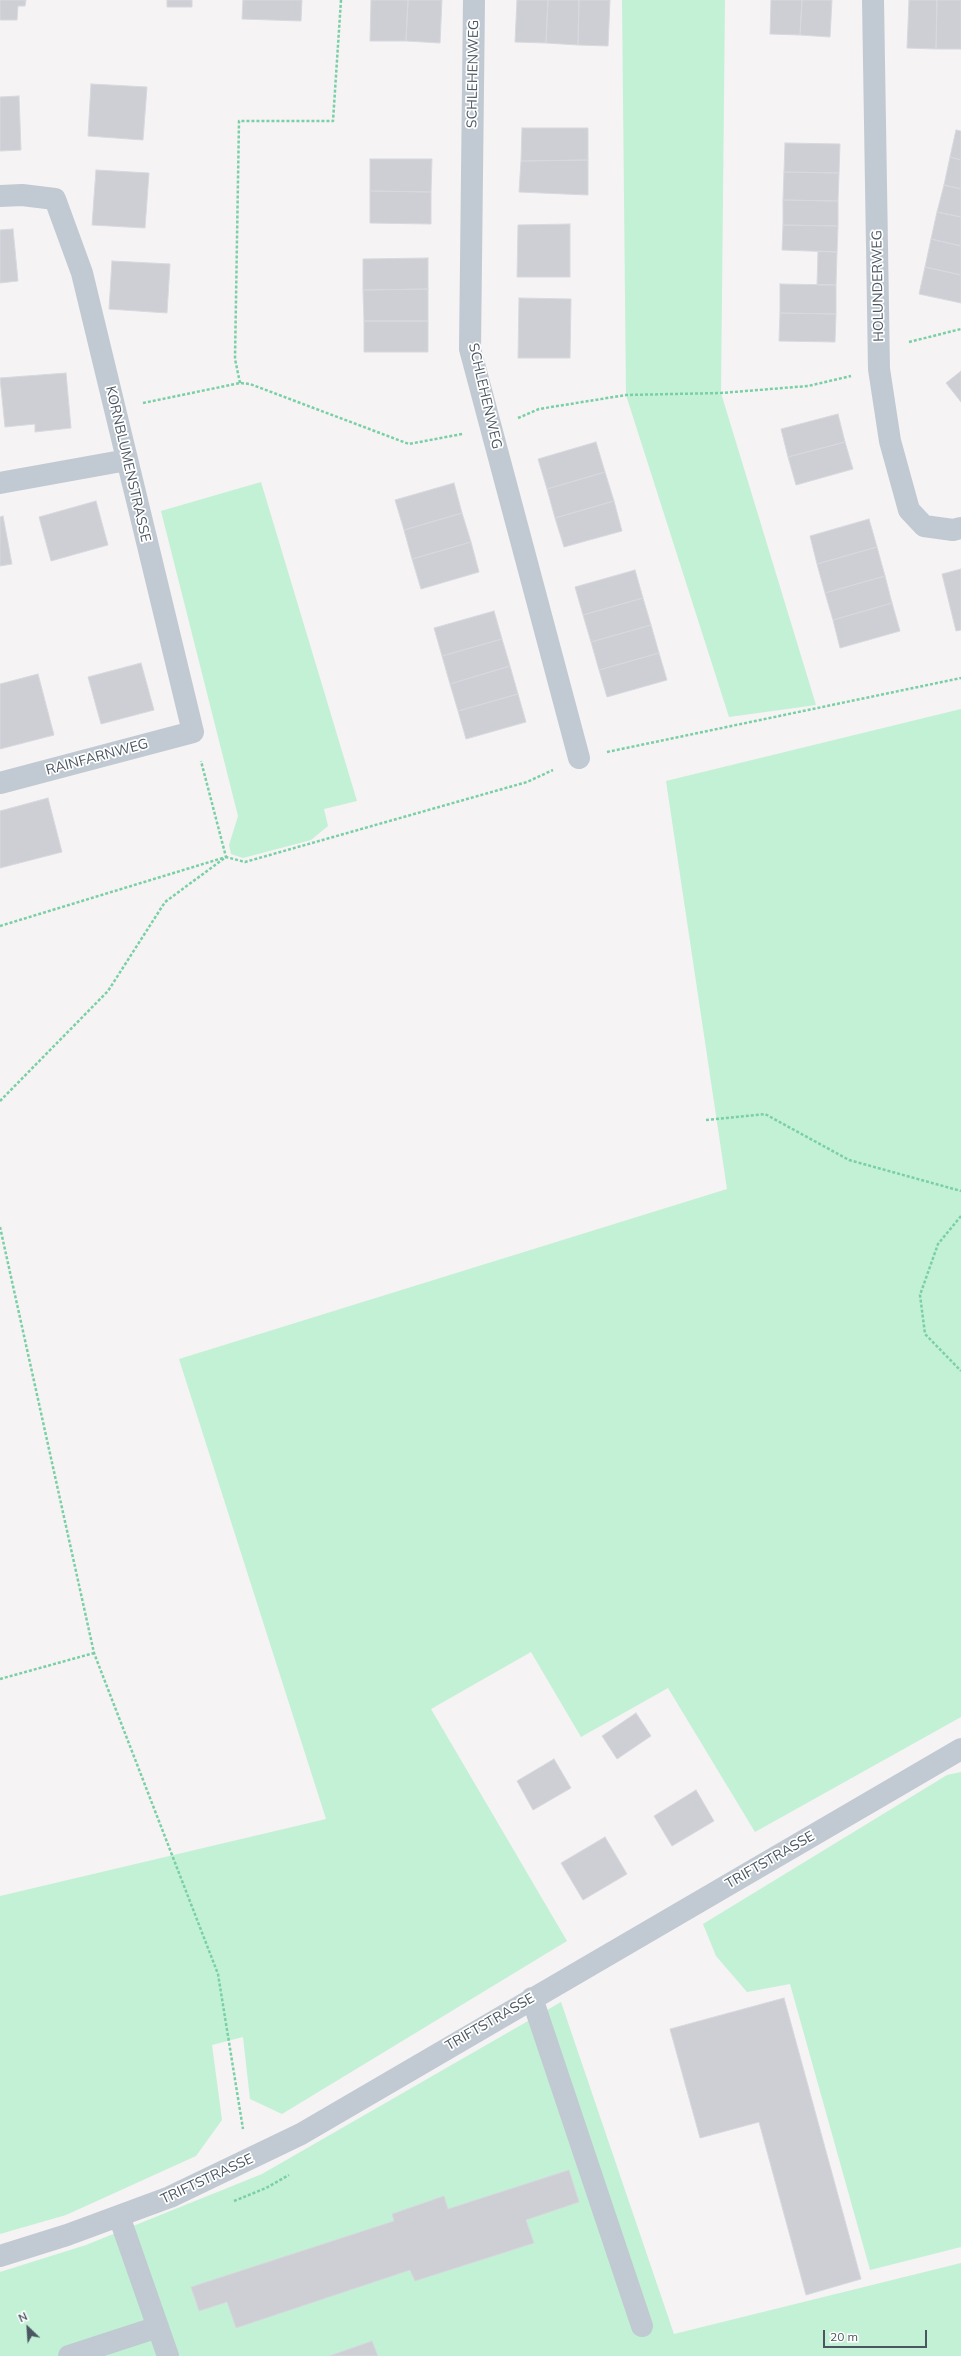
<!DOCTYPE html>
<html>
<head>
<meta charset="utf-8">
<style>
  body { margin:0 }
  #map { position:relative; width:961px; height:2356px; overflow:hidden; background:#f5f3f3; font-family:Mulish,sans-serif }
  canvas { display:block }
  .north { position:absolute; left:8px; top:2308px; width:40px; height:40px; -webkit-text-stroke:3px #fff; paint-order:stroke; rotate:335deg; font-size:11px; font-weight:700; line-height:16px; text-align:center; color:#4a5661 }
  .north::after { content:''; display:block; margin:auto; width:14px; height:18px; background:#4a5661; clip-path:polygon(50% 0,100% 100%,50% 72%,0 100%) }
  .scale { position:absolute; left:823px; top:2330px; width:104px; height:18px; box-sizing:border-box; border:2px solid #4a5661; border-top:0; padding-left:5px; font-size:12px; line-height:14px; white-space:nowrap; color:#4a5661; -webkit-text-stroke:3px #fff; paint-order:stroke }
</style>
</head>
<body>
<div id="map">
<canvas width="961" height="2356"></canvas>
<div class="north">N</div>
<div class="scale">20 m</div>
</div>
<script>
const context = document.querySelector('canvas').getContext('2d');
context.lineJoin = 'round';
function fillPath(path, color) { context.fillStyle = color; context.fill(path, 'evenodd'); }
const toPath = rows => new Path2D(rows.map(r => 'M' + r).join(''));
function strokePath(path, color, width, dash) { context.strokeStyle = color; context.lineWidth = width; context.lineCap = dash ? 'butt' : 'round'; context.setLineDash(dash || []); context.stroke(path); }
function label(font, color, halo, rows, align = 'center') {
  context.font = font + ' Mulish,sans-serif'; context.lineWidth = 3.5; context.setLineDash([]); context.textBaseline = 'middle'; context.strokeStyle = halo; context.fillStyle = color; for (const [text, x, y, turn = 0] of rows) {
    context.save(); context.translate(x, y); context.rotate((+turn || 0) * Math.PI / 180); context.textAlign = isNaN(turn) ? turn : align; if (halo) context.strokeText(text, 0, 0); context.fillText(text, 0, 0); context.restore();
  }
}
const green = toPath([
  [622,0,725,0,721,393,816,705,729,717,626,395],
  [261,482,357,801,324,809,328,826,311,840,243,858,231,854,229,845,238,816,161,511],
  [961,709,961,1717,755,1832,668,1688,581,1737,531,1652,431,1709,567,1941,282,2114,250,2099,243,2037,212,2045,222,2120,196,2156,66,2215,0,2234,0,1896,326,1819,179,1359,727,1189,666,781],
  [961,1772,961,2247,870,2270,790,1984,747,1992,716,1956,703,1924,947,1775],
  [561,2002,674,2334,961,2263,961,2356,0,2356,0,2272,86,2245,262,2174]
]);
const building = toPath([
  [0,0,26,0,25,6,18,6,17,20,0,20,0,0],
  [167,0,192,0,192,7,167,7,167,0],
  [243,0,302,0,301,21,242,19,243,0],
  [371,0,408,0,406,41,370,41,371,0],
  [408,0,442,0,440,43,406,41,408,0],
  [517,0,548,0,546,43,515,42,517,0],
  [548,0,579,0,578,45,546,43,548,0],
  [579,0,610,0,608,46,578,45,579,0],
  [771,0,802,0,800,35,770,34,771,0],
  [802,0,832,0,830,37,800,35,802,0],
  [909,0,937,0,936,49,907,48,909,0],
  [937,0,961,0,961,49,936,49,937,0],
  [91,84,147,87,143,140,88,136,91,84],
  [19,96,21,150,0,151,0,97,19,96],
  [522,128,588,128,588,160,521,161,522,128],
  [956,130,961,131,961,160,950,157,956,130],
  [785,143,840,144,839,173,784,172,785,143],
  [950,157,961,160,961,189,944,185,950,157],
  [370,159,432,159,431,192,370,191,370,159],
  [588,160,588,195,519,192,521,161,588,160],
  [96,170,149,173,145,228,92,225,96,170],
  [784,172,839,173,838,201,783,200,784,172],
  [944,185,961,189,961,217,937,212,944,185],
  [370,191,431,192,431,224,370,223,370,191],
  [783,200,838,201,838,226,783,225,783,200],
  [937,212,961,217,961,246,931,239,937,212],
  [570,224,570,277,517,277,518,225,570,224],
  [783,225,838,226,837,252,782,250,783,225],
  [13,229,18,281,0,283,0,230,13,229],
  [931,239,961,246,961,275,925,267,931,239],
  [818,251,837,252,836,285,817,285,818,251],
  [428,258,428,289,363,290,363,259,428,258],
  [112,261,170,264,167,313,109,309,112,261],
  [925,267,961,275,961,303,919,294,925,267],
  [780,284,836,285,836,314,780,313,780,284],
  [428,289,428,321,364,321,363,290,428,289],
  [519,298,571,299,570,358,518,358,519,298],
  [780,313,836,314,835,342,779,341,780,313],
  [364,321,428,321,428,352,364,352,364,321],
  [961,371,961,402,946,383,961,371],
  [66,373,71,428,35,432,35,424,5,427,0,378,66,373],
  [838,414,845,442,788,457,781,429,838,414],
  [596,442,605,472,547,489,538,459,596,442],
  [845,442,853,469,796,485,788,457,845,442],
  [605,472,614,501,555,518,547,489,605,472],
  [454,483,462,513,404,530,395,500,454,483],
  [96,501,108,545,51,561,39,517,96,501],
  [614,501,622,531,564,547,555,518,614,501],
  [462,513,471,542,412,559,404,530,462,513],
  [3,516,12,564,0,566,0,517,3,516],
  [869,519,877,547,817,564,810,536,869,519],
  [471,542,479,572,421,589,412,559,471,542],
  [877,547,885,576,825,593,817,564,877,547],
  [961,569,961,630,956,631,942,574,961,569],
  [635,570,643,598,583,615,575,587,635,570],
  [885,576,892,603,833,620,825,593,885,576],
  [643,598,651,625,591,642,583,615,643,598],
  [892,603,900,631,840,648,833,620,892,603],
  [494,611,502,639,442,656,434,628,494,611],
  [651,625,659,653,599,670,591,642,651,625],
  [502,639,510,666,450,684,442,656,502,639],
  [659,653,667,680,607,697,599,670,659,653],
  [141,663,154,710,101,724,88,677,141,663],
  [510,666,518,694,458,711,450,684,510,666],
  [38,674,54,735,0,749,0,684,38,674],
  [518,694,526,722,466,739,458,711,518,694],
  [48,798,62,852,0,868,0,811,48,798],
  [636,1713,651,1736,617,1759,602,1736,636,1713],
  [554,1759,571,1788,533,1810,517,1781,554,1759],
  [696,1790,714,1821,672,1846,654,1816,696,1790],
  [605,1837,627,1874,583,1900,561,1863,605,1837],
  [784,1998,861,2279,806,2295,759,2122,700,2138,670,2029,784,1998],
  [569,2170,579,2202,526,2220,534,2243,415,2281,410,2270,236,2328,227,2302,199,2311,191,2287,394,2221,392,2214,444,2196,448,2209,569,2170],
  [372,2341,378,2356,329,2356,372,2341]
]);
const path = toPath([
  [909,342,961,329],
  [240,383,235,359,239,121,333,121,341,0],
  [143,403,240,383,250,384,409,444,462,434],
  [518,418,539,409,626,395,721,393,808,386,851,376],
  [607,752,961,678],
  [0,926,226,857,201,761],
  [0,1101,108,991,165,902,226,857,245,862,527,782,553,770],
  [706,1120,765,1114,849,1160,961,1191],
  [961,1216,938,1244,920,1295,925,1334,961,1371],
  [0,1227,94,1653,218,1974,243,2129],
  [0,1679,94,1653],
  [234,2201,266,2188,289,2175]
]);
const minor = toPath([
  [474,0,470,349,579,758],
  [873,0,879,369,890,441,909,510,924,526,953,530,961,528],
  [0,196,22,195,55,199,82,273,193,732,0,783],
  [0,483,127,460],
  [532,1998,642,2326],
  [119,2216,168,2356],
  [0,2256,67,2235,170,2197,301,2134,961,1749],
  [69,2356,158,2327]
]);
const streetNames = [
  ["SCHLEHENWEG",473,74,-89],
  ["HOLUNDERWEG",878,286,-91],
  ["SCHLEHENWEG",485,396,77],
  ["KORNBLUMENSTRASSE",128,464,77],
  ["RAINFARNWEG",97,757,-15],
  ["TRIFTSTRASSE",770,1860,-30],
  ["TRIFTSTRASSE",490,2022,-30],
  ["TRIFTSTRASSE",207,2179,-25]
];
fillPath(green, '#c3f1d5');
fillPath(building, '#cdcfd5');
strokePath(building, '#d7d9de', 1);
strokePath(path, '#7ad0a6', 2.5, [3, 2]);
strokePath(minor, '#c1cad2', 22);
label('14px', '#4a5661', '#fff', streetNames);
</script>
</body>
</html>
